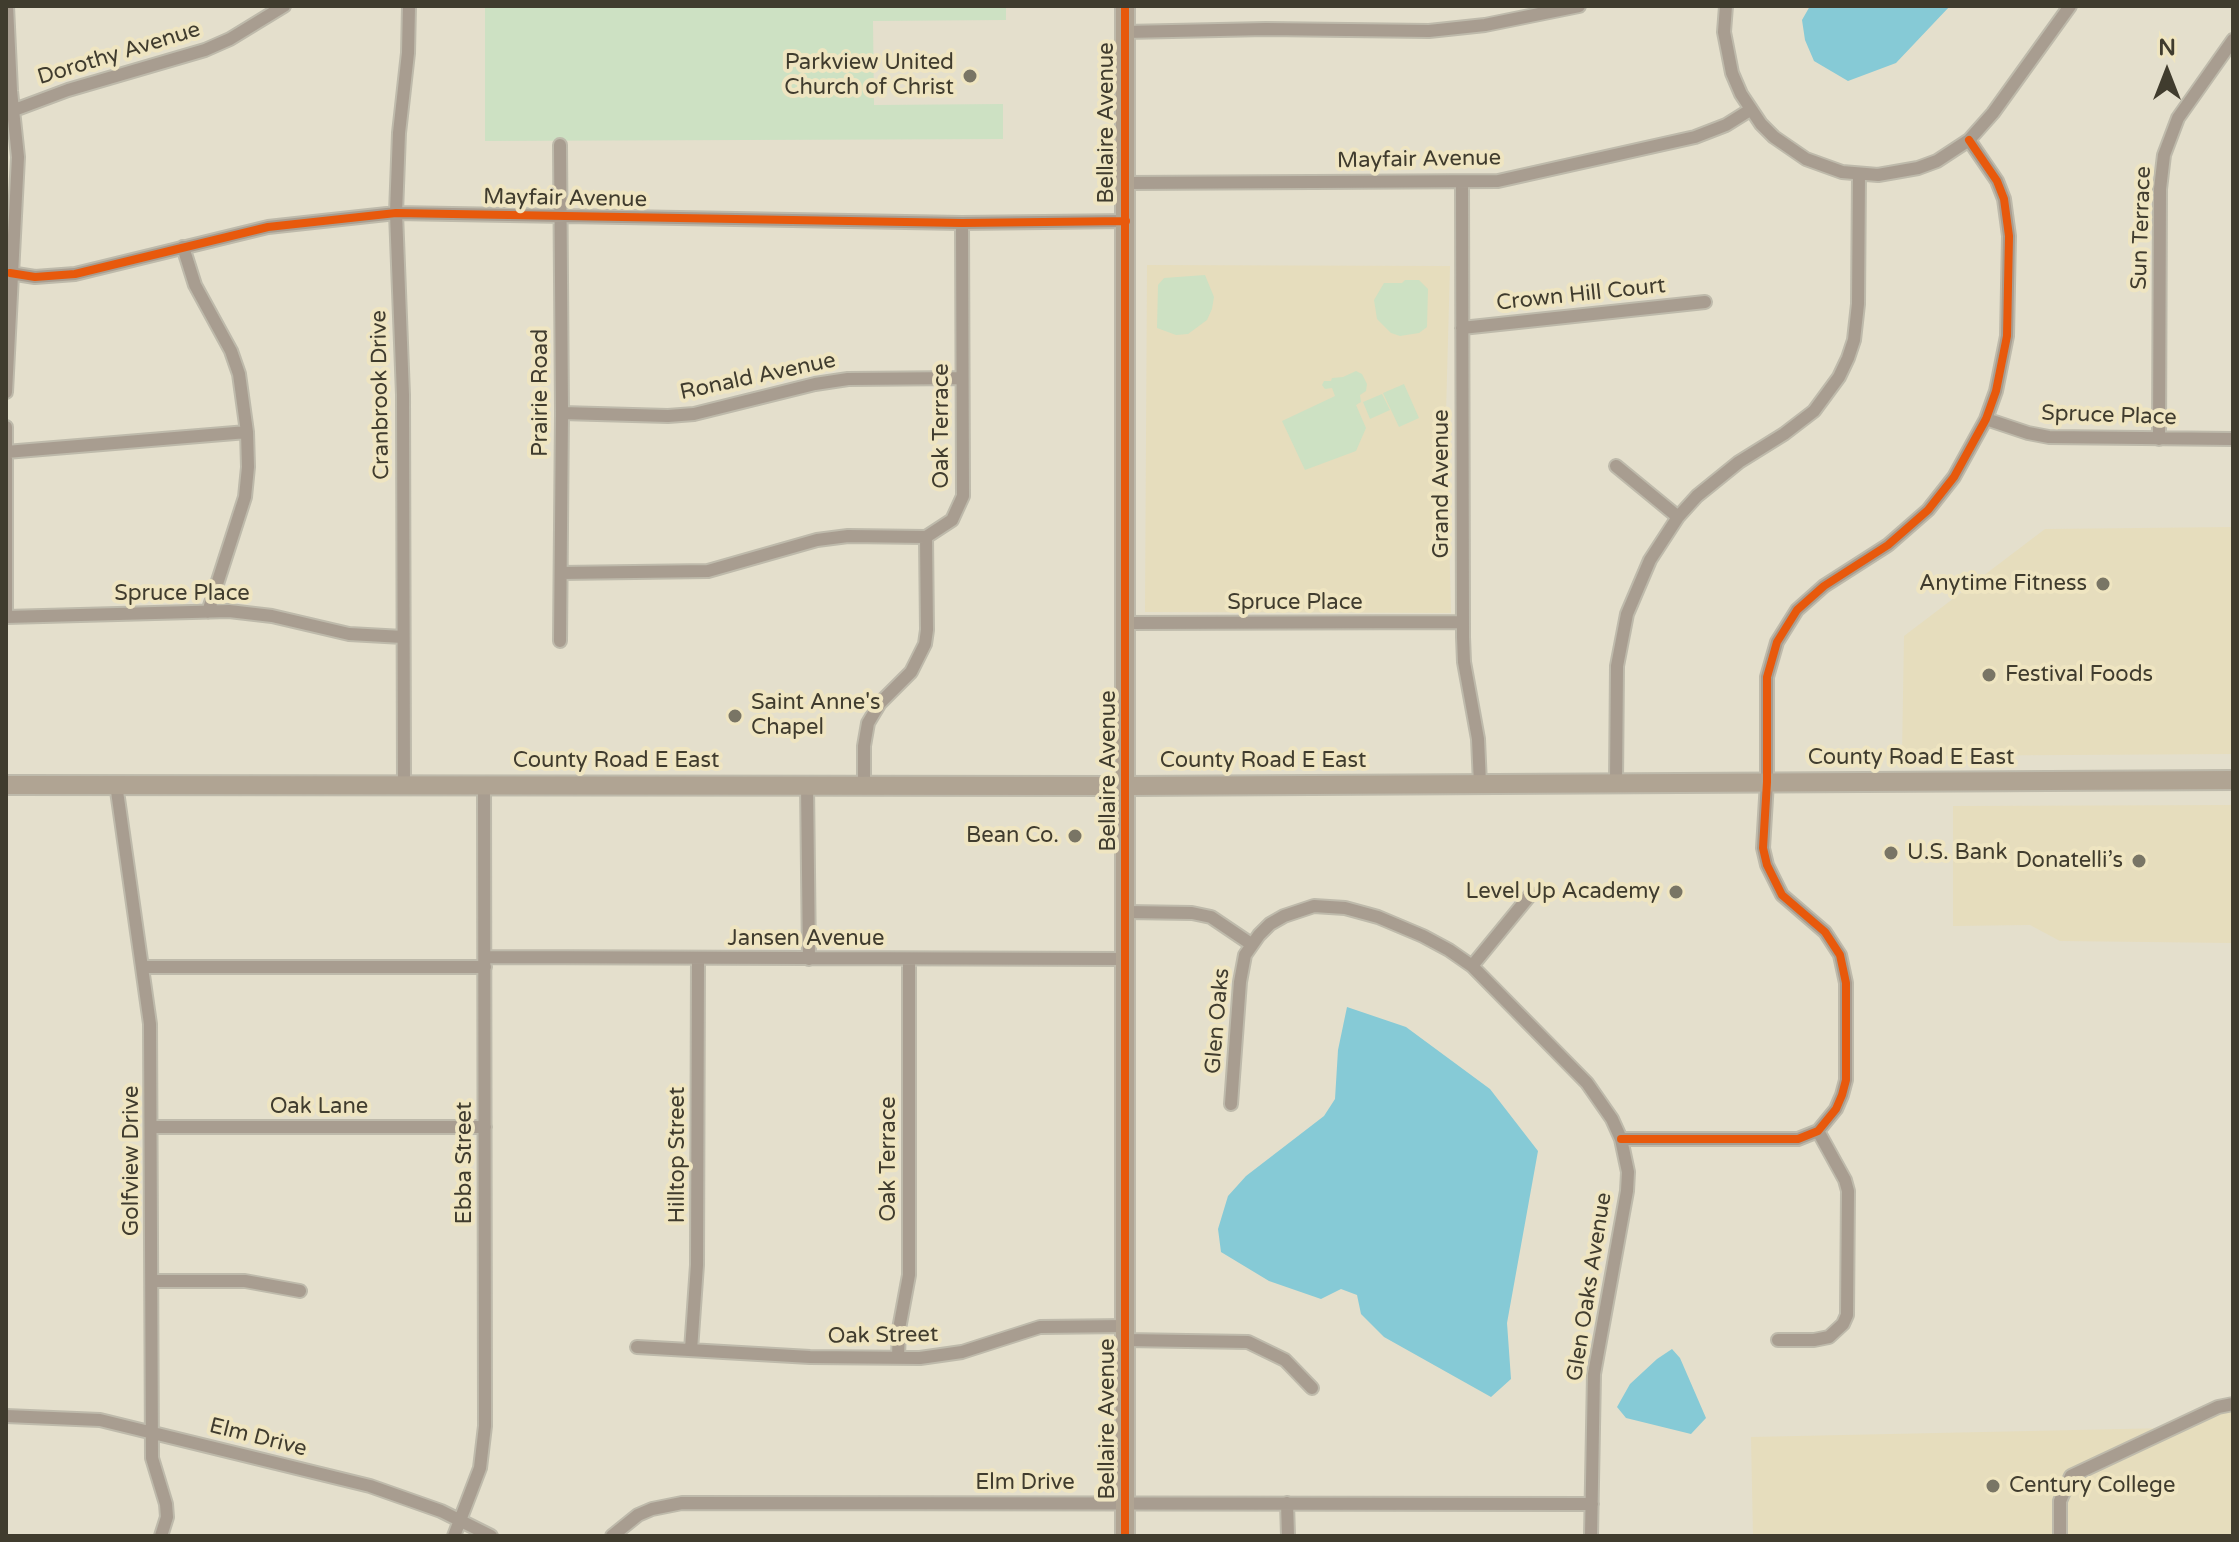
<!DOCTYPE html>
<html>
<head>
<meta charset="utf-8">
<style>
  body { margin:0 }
  #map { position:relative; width:2239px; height:1542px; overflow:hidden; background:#e4dfcc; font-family:"Varela Round",sans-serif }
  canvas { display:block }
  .frame { position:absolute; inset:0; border:8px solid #403c2e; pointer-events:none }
  .north { position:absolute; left:2127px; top:32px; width:80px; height:80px; -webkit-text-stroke:6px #efe5c1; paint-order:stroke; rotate:0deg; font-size:22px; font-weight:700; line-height:32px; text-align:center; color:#403c2e }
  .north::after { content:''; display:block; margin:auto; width:28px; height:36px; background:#403c2e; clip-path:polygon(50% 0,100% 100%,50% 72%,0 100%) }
</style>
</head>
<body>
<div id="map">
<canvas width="2239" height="1542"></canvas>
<div class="frame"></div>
<div class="north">N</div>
</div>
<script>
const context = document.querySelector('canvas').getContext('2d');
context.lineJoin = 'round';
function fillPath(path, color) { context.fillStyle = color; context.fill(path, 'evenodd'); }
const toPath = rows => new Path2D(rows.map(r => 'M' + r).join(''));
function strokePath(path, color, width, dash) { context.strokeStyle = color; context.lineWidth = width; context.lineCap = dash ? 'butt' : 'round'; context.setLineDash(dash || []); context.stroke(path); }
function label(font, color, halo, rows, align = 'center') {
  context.font = font + ' "Varela Round",sans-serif'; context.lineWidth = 8; context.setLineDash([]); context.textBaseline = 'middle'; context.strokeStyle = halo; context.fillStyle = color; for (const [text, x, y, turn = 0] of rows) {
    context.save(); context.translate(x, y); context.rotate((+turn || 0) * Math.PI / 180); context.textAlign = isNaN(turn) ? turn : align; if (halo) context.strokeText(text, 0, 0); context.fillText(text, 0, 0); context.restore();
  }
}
const built = toPath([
  [1147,265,1450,266,1446,413,1451,613,1145,612],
  [2233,527,2233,754,1902,756,1904,636,2045,529],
  [2233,805,2233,943,2060,941,2030,925,1953,926,1953,806],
  [2233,1404,2233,1536,1753,1536,1751,1437,2169,1428]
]);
const green = toPath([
  [485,6,1006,6,1006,20,873,21,874,105,1003,104,1003,139,485,141],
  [1205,275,1214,297,1212,309,1207,320,1188,334,1176,335,1157,328,1158,285,1164,278],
  [1405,280,1419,280,1428,289,1427,327,1419,333,1400,336,1391,333,1377,319,1374,300,1384,283,1402,283],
  [1356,371,1362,374,1367,384,1366,391,1360,395,1361,402,1356,405,1366,428,1356,451,1305,470,1282,421,1335,396,1332,388,1325,389,1322,385,1324,381,1331,381,1332,378,1343,377],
  [1404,384,1419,418,1399,427,1383,393],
  [1382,394,1390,410,1370,419,1363,402]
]);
const water = toPath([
  [1810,6,1950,6,1896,63,1848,81,1814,61,1805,40,1802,20],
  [1347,1007,1406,1027,1490,1089,1538,1151,1507,1323,1511,1379,1491,1397,1384,1337,1361,1314,1357,1295,1341,1289,1321,1299,1269,1281,1221,1252,1218,1229,1228,1196,1246,1176,1324,1116,1335,1099,1338,1050],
  [1672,1349,1680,1358,1706,1418,1691,1434,1626,1418,1617,1407,1630,1384,1657,1359]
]);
const street = toPath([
  [1726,6,1724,32,1732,73,1741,94,1761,124,1774,137,1806,159,1842,172,1878,175,1918,168,1937,161,1969,140,1993,113,2070,6],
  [1125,32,1266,29,1429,31,1485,25,1579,6],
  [9,112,68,90,205,50,230,39,284,6],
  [1462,182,1463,637,1464,662,1478,739,1480,784],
  [1126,183,1498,181,1695,137,1726,125,1750,110],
  [183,247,195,285,231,351,239,374,247,432,248,467,245,497,208,612],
  [10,273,35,277,75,274,268,227,396,213,962,223,1126,221],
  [1462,328,1705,302],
  [6,392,18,157,11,91,7,6],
  [562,413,668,416,694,414,815,384,848,379,962,378],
  [1986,419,2028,433,2049,437,2233,439],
  [6,427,6,617],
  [2159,439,2160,189,2164,155,2178,118,2233,40],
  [6,452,247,432],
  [1616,466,1678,517],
  [926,537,952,520,963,496,962,223],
  [561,573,708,571,817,540,848,536,926,537],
  [6,617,229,611,272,616,349,634,403,637],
  [1127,623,1463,622],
  [560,641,562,413,560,145],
  [1616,783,1617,666,1627,614,1650,560,1678,517,1697,496,1739,462,1784,434,1814,411,1839,377,1848,358,1854,340,1858,304,1859,174],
  [116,784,150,1024,152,1458,166,1504,167,1517,161,1536],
  [404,784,403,395,396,213,399,133,408,53,409,6],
  [807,784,809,959],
  [864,785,864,746,868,723,880,703,911,672,925,644,927,630,926,537],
  [1127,912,1192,913,1211,917,1251,944],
  [485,957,1127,959],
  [1472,966,1531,894],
  [142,967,485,967],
  [1231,1104,1240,982,1245,955,1259,935,1270,924,1284,916,1314,906,1345,908,1378,917,1423,936,1449,950,1472,966,1587,1083,1612,1119,1621,1139,1628,1172,1627,1191,1594,1374,1591,1536],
  [152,1127,485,1127],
  [1621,1139,1798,1139,1818,1131,1836,1109,1842,1095,1846,1080,1846,983,1840,955,1825,932,1782,895,1767,865,1763,848,1767,782,1767,677,1777,642,1797,610,1824,586,1888,545,1928,510,1954,477,1986,419,1996,391,2007,336,2009,236,2004,199,1997,181,1969,140],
  [152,1281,245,1281,300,1291],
  [1126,1340,1248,1342,1285,1360,1312,1388],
  [1778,1340,1814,1340,1829,1337,1843,1324,1847,1315,1848,1191,1845,1180,1818,1131],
  [637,1347,810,1357,920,1358,962,1352,1040,1327,1126,1326],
  [691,1350,697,1265,698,959],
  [898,1357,899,1329,909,1275,909,960],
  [6,1416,100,1420,370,1486,441,1511,491,1536],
  [1287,1503,1288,1536],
  [454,1536,480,1468,485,1426,484,785],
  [612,1536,638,1515,652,1509,682,1503,1592,1504],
  [2060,1536,2060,1501,2071,1476,2218,1407,2233,1404]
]);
const secondary = toPath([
  [1125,6,1125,1536],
  [6,785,1127,786,2233,780]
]);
const cycleway = toPath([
  [1125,6,1125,1536],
  [10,273,35,277,75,274,268,227,396,213,962,223,1126,221],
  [1621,1139,1798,1139,1818,1131,1836,1109,1842,1095,1846,1080,1846,983,1840,955,1825,932,1782,895,1767,865,1763,848,1767,782,1767,677,1777,642,1797,610,1824,586,1888,545,1928,510,1954,477,1986,419,1996,391,2007,336,2009,236,2004,199,1997,181,1969,140]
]);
const markers = [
  [970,76,8,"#797565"],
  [2103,584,8,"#797565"],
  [1989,675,8,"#797565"],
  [735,716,8,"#797565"],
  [1075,836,8,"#797565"],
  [1891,853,8,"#797565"],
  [2139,861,8,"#797565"],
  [1676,892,8,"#797565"],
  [1993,1486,8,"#797565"]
];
const streetNames = [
  ["Dorothy Avenue",119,54,-17],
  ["Bellaire Avenue",1107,123,-90],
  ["Mayfair Avenue",1419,160,-1],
  ["Mayfair Avenue",565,199,1],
  ["Sun Terrace",2142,228,-88],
  ["Crown Hill Court",1581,295,-6],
  ["Ronald Avenue",758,377,-12],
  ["Prairie Road",541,393,-90],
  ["Cranbrook Drive",381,395,-91],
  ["Spruce Place",2109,416,2],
  ["Oak Terrace",942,426,-90],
  ["Grand Avenue",1442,484,-90],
  ["Spruce Place",182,594],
  ["Spruce Place",1295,603],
  ["County Road E East",1911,758],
  ["County Road E East",616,761],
  ["County Road E East",1263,761],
  ["Bellaire Avenue",1109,771,-90],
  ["Jansen Avenue",806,939],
  ["Glen Oaks",1218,1021,-85],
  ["Oak Lane",319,1107],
  ["Hilltop Street",678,1155,-90],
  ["Oak Terrace",889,1159,-90],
  ["Golfview Drive",132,1161,-90],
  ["Ebba Street",465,1163,-90],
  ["Glen Oaks Avenue",1590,1287,-81],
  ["Oak Street",883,1336,-1],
  ["Bellaire Avenue",1108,1419,-90],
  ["Elm Drive",258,1438,14],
  ["Elm Drive",1025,1483]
];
const poiNames = [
  ["Parkview United",954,63],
  ["Church of Christ",954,88],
  ["Anytime Fitness",2087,584],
  ["Festival Foods",2005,675,"left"],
  ["Saint Anne's",751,703,"left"],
  ["Chapel",751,728,"left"],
  ["Bean Co.",1059,836],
  ["U.S. Bank",1907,853,"left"],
  ["Donatelli’s",2123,861],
  ["Level Up Academy",1660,892],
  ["Century College",2009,1486,"left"]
];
fillPath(built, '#e6ddbd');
fillPath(green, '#cde1c3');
fillPath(water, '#86cad6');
strokePath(street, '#bebaab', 16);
strokePath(secondary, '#bebaab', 22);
strokePath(street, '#a89d90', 12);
strokePath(secondary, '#b0a493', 18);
strokePath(cycleway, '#e8590c', 8);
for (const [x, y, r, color] of markers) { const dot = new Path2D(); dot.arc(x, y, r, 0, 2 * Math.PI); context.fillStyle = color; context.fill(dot); strokePath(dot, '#efe5c1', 3); }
label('22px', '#403c2e', '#efe5c1', streetNames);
label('22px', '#403c2e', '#efe5c1', poiNames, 'right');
</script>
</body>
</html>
